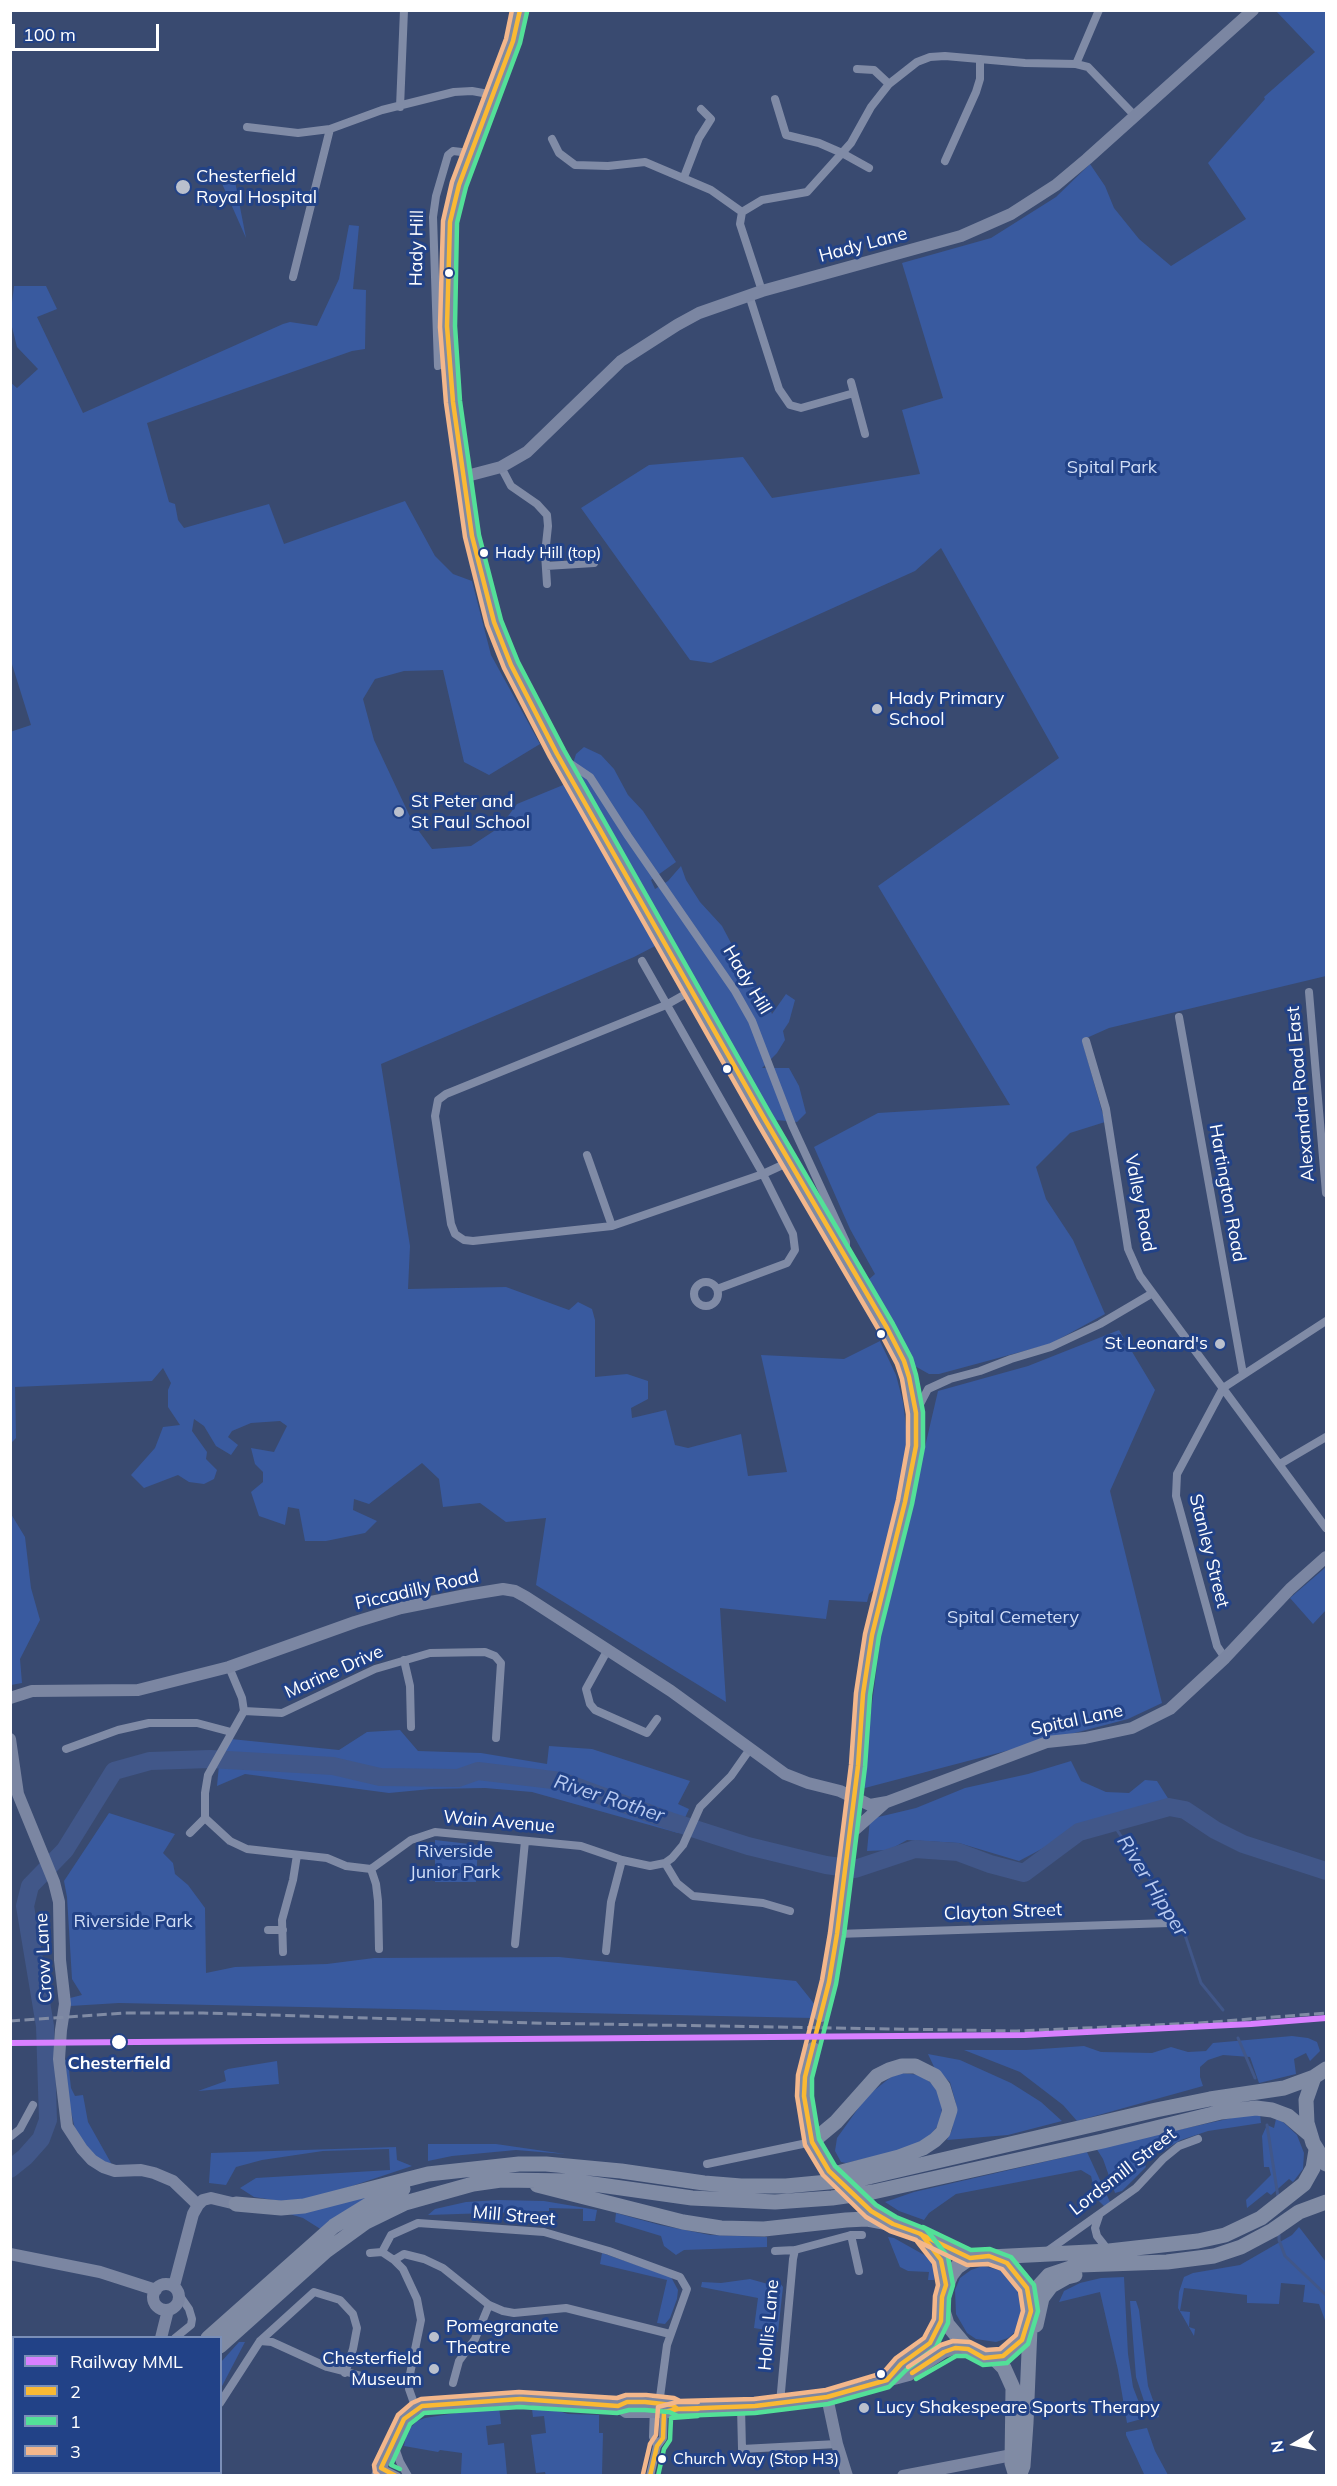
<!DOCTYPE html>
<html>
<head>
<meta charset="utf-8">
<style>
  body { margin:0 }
  #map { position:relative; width:1337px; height:2486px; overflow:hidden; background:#394a70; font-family:Mulish,sans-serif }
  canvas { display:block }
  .frame { position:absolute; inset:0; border:12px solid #fff; pointer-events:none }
  .legend { position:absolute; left:12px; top:2336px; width:210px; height:138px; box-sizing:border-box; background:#224287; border:2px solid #7a8eb7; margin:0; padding:8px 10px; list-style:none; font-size:18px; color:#fff }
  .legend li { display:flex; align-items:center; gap:12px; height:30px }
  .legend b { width:30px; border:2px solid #7a8eb7 }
  .north { position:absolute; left:1265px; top:2414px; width:60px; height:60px; -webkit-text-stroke:4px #224287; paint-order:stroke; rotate:261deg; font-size:16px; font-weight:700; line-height:24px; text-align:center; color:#fff }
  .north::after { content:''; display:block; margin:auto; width:21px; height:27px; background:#fff; clip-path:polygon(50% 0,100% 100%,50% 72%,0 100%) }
  .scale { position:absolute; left:12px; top:24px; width:147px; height:27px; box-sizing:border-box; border:3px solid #fff; border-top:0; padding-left:8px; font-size:18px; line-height:21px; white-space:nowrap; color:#fff; -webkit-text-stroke:4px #224287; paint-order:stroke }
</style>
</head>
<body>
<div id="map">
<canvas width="1337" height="2486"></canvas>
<div class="frame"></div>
<ul class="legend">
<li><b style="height:8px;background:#d880ff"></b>Railway MML</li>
<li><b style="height:8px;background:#fab933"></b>2</li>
<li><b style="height:8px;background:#53e098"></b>1</li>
<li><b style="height:8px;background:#f3b78b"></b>3</li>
</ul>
<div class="north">N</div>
<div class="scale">100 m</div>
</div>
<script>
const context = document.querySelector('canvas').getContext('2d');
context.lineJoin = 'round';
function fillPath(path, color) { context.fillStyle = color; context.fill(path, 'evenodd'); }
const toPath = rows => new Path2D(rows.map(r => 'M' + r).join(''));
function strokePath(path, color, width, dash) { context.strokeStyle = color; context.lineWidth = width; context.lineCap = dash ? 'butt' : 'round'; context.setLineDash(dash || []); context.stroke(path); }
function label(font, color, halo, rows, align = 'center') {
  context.font = font + ' Mulish,sans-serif'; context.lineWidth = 6; context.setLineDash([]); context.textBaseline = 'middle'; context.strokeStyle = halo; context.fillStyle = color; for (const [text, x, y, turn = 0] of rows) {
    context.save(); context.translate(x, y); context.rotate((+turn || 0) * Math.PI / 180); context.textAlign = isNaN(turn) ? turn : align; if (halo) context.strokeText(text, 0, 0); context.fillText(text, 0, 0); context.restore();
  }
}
const green = toPath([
  [1276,11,1326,11,1326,976,1109,1028,1082,1040,1105,1122,1070,1133,1036,1167,1046,1199,1073,1240,1105,1314,1050,1344,939,1374,929,1374,913,1365,898,1331,867,1281,875,1274,850,1229,814,1147,878,1113,1010,1105,878,886,1059,758,941,548,915,571,711,663,690,660,581,508,649,465,743,457,772,498,920,474,902,410,943,398,902,263,991,238,1056,197,1090,164,1105,186,1114,208,1139,239,1171,266,1246,219,1208,163,1265,99,1264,97,1315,52],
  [216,170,234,176,246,238],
  [349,225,359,226,353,289,366,290,365,349,352,351,147,423,169,502,175,504,178,520,184,528,269,504,284,544,405,501,435,556,453,574,472,581,491,655,540,744,489,775,464,762,443,670,404,671,375,679,363,699,374,740,413,823,432,849,471,846,500,827,517,804,568,783,657,945,634,957,381,1064,410,1246,408,1289,506,1287,569,1310,578,1302,592,1309,595,1320,595,1377,627,1374,648,1381,648,1399,631,1408,632,1418,666,1410,675,1445,688,1448,741,1434,748,1476,787,1472,761,1355,844,1359,880,1341,896,1375,903,1402,907,1434,904,1467,875,1589,869,1594,867,1602,829,1600,826,1619,720,1608,726,1702,536,1585,546,1518,506,1522,480,1503,443,1507,439,1479,422,1463,369,1504,354,1499,353,1510,377,1521,365,1533,326,1541,305,1541,299,1509,288,1507,285,1525,259,1516,251,1492,263,1482,263,1472,255,1464,251,1448,274,1452,287,1426,280,1421,251,1423,232,1431,228,1437,238,1445,231,1455,216,1446,204,1426,194,1419,192,1431,207,1452,206,1459,217,1470,214,1479,204,1484,189,1482,178,1475,144,1488,131,1475,155,1448,163,1427,180,1425,168,1407,168,1390,171,1383,163,1368,152,1381,15,1387,16,1438,11,1443,10,732,31,725,11,661,10,382,17,388,38,369,17,347,10,319,14,286,46,286,57,309,37,317,83,413,283,324,290,322,317,326,339,279],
  [584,747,601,755,614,769,628,795,643,811,676,862,651,880,655,889,668,881,681,866,686,880,700,902,722,926,740,960,740,971,765,996,772,1014,786,994,795,1000,789,1022,783,1031,785,1040,777,1053,762,1068,789,1068,799,1086,806,1113,797,1122,776,1120,764,1114,572,767,576,754],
  [1119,1330,1155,1390,1110,1491,1162,1703,1128,1719,861,1789,881,1635,938,1391,1028,1366],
  [11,1514,25,1537,31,1588,40,1620,20,1659,22,1683,11,1685],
  [1326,1567,1326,1610,1313,1624,1290,1598],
  [400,1730,418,1751,481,1753,547,1764,549,1746,592,1749,690,1781,678,1804,689,1809,678,1833,532,1792,485,1788,431,1789,389,1793,245,1774,217,1786,219,1765,231,1739,339,1750,367,1732],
  [1071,1761,1081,1781,1106,1792,1129,1793,1145,1780,1157,1781,1171,1803,1081,1828,1019,1861,959,1843,907,1840,889,1850,867,1851,870,1819,916,1808,965,1788,1028,1774],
  [109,1813,175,1834,163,1853,173,1863,175,1874,188,1885,205,1908,206,1973,235,1967,327,1964,374,1958,559,1957,796,1981,816,2006,812,2018,119,2003,70,2006,70,1998,82,1995,72,1979,67,1897,64,1881],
  [435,1840,478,1845,476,1882,435,1882],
  [1292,2036,1308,2038,1317,2042,1320,2051,1310,2061,1306,2053,1294,2059,1296,2074,1259,2083,1250,2057,1223,2055,1208,2060,1200,2067,1200,2077,1203,2086,1077,2121,1063,2105,1020,2072,964,2050,1026,2050,1084,2046,1101,2052,1152,2053,1171,2047,1188,2052,1206,2051,1213,2043],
  [928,2054,960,2060,1011,2083,1041,2102,1062,2121,1008,2135,947,2140,952,2130,956,2104,950,2082,935,2069],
  [65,2060,68,2061,71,2088,75,2096,83,2095,88,2122,111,2163,110,2167,91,2153,76,2134,69,2102],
  [277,2061,279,2084,198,2091,226,2081,224,2071,228,2069],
  [901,2073,920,2075,934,2085,938,2092,942,2108,940,2123,928,2138,907,2149,846,2163,841,2162,835,2151,837,2138,867,2096,891,2077],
  [1250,2114,1260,2114,1261,2123,1208,2131,1181,2140,1161,2152,1149,2150,1142,2157,1146,2167,1122,2191,1115,2193,1103,2159,1096,2148],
  [1276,2119,1283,2122,1297,2135,1304,2153,1303,2169,1293,2182,1289,2179,1271,2195,1267,2192,1247,2208,1246,2200,1271,2175,1269,2167,1264,2167,1262,2136,1267,2125,1274,2128],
  [428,2144,496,2144,565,2154,516,2150,452,2156,428,2161],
  [396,2147,397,2160,412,2166,316,2198,280,2201,254,2197,240,2188,256,2178,390,2170,389,2149,323,2151,262,2160,236,2167,226,2185,209,2183,211,2153],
  [1087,2152,1110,2202,1105,2207,1096,2198,1091,2176,1081,2170,956,2194,929,2213,924,2220,899,2211,885,2202,914,2192],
  [370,2194,373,2199,322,2230,303,2218,286,2213],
  [498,2200,544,2201,597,2210,595,2221,583,2221,583,2209,549,2208,549,2211,428,2215,435,2209,466,2202],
  [616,2213,660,2225,710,2235,767,2237,767,2247,684,2250,676,2255,664,2246,661,2236,615,2222],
  [1299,2227,1326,2262,1326,2323,1319,2304,1303,2302,1305,2285,1281,2283,1279,2304,1247,2303,1247,2295,1184,2288,1180,2311,1190,2312,1189,2327,1195,2329,1194,2336,1178,2308,1179,2292,1184,2277,1193,2273,1240,2265,1292,2235],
  [888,2237,894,2238,926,2256,933,2264,935,2272,934,2280,928,2280,929,2272,908,2271,900,2267],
  [602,2253,671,2277,678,2290,677,2299,670,2318,665,2324,657,2323,667,2280,600,2264],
  [983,2266,1003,2271,1012,2278,1022,2298,1022,2320,1017,2330,1008,2338,996,2342,976,2339,967,2333,956,2314,955,2290,960,2278,971,2270],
  [1124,2277,1128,2354,1133,2387,1145,2418,1127,2423,1118,2370,1100,2292,1059,2302,1064,2291,1080,2283,1101,2278],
  [750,2279,768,2284,769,2280,780,2283,783,2287,778,2332,754,2328,758,2298,701,2287,702,2282,721,2283],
  [1130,2301,1136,2301,1139,2310,1148,2386,1159,2417,1150,2419,1136,2377],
  [239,2342,245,2342,221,2388,221,2362],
  [531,2402,568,2414,599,2415,599,2433,603,2433,602,2475,546,2476,545,2472,536,2473,531,2435,546,2433,544,2416,533,2417],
  [499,2406,501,2424,486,2426,488,2445,504,2443,507,2475,461,2474,462,2453,440,2450,438,2452,404,2446,407,2431,417,2421,425,2418],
  [1147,2428,1155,2451,1168,2475,1144,2474,1126,2435,1126,2432]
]);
const stream = toPath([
  [1113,1824,1183,1929,1201,1983,1223,2010],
  [1238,2038,1255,2078],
  [1267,2125,1278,2197],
  [1279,2231,1279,2240,1285,2256,1326,2295]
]);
const river = toPath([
  [10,2169,25,2157,41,2139,48,2120,45,2026,25,1906,30,1886,65,1850,114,1771,150,1761,210,1759,333,1766,380,1777,458,1778,478,1771,561,1781,670,1821,748,1846,826,1865,855,1869,915,1849,958,1852,990,1864,1024,1873,1079,1832,1169,1807,1185,1810,1215,1830,1243,1844,1326,1871]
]);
const primaryTunnel = toPath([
  [813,2049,821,2015]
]);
const street = toPath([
  [1076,64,1099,10],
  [889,84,917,62,930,57,945,56,1025,63,1076,64,1088,67,1135,116],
  [775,99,786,135,819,143,842,153,869,168],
  [400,107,404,10],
  [247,127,298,133,330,129,382,110,454,92,472,91,494,95],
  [552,139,559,153,575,165,608,166,645,162,711,190,742,212],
  [945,161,976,92,980,79,980,59],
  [684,177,699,138,711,119,701,109],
  [293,277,330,129],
  [762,291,740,224,742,212,762,200,807,192,851,143,871,107,889,84,874,70,857,69],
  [749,295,779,389,790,405,801,408,854,393,865,434],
  [438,366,433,217,436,196,448,155,453,151,470,153],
  [851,382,854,393],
  [501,467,511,486,537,504,547,515,548,526,545,554,547,584],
  [546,566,594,563],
  [562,758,590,777,628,836,735,991,752,1021,792,1125,846,1242,846,1256],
  [642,961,763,1174,793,1234,795,1250,787,1263,717,1289],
  [691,991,666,1005,446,1094,438,1100,435,1116,451,1224,455,1234,464,1240,473,1241,612,1226,763,1174,789,1162],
  [1309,992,1326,1193],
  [1179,1017,1243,1374],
  [1086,1041,1106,1109,1128,1249,1140,1276,1326,1528],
  [587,1155,612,1226],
  '694 1294a12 12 0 1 1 24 0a12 12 0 1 1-24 0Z',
  [916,1412,928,1389,950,1379,980,1371,1011,1359,1051,1347,1100,1324,1151,1294],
  [1280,1464,1326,1437],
  [607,1651,586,1689,590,1704,595,1710,647,1733,657,1719],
  [1225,1658,1217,1646,1213,1631,1176,1496,1177,1474,1223,1388,1326,1321],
  [404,1660,410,1686,411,1727],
  [229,1667,242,1698,244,1711,208,1775,205,1793,205,1818,230,1841,247,1849,327,1858,346,1866,371,1869,411,1840,435,1832,581,1846,622,1860,650,1866,665,1863,672,1858,683,1845,700,1807,731,1776,750,1749],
  [244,1711,282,1713,375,1669,430,1653,485,1652,495,1656,501,1663,496,1738],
  [66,1749,118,1730,149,1723,197,1723,231,1732],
  [190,1833,205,1818],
  [665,1863,677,1883,693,1896,763,1903,790,1911],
  [371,1869,376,1884,378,1901,379,1949],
  [268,1930,283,1930],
  [837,1934,1169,1923],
  [515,1944,525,1841],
  [606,1951,611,1902,622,1860],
  [283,1952,282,1920,293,1880,297,1855],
  [10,2137,20,2129,33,2105],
  [707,2164,812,2142],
  [1099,2216,1095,2228,1097,2236,1108,2250],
  [851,2235,859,2271],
  [775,2251,795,2250,851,2235,862,2235],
  [382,2252,391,2235,418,2223,544,2232,609,2251,680,2277,687,2289,667,2345,660,2397,664,2404,663,2438,657,2446,650,2476],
  [1046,2252,1136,2188,1163,2159,1179,2146,1198,2139],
  [370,2253,382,2252,394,2260,403,2269,417,2299,421,2320,409,2379,409,2389,416,2409],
  [394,2260,404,2254,424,2259,443,2268,489,2305,503,2311,514,2313,566,2308,670,2334],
  [175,2338,191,2325,192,2319,189,2309,180,2296],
  [260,2341,272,2342,327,2367,362,2376],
  [453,2383,459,2361,475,2339,489,2305],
  [220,2403,260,2341,314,2292,340,2300,353,2314,357,2328,353,2349,345,2373],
  [780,2403,793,2259,795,2250],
  [741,2407,742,2449,837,2444],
  [654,2408,653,2437,657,2446],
  [393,2442,400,2462,408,2476],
  [381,2468,397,2476],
  [193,2472,199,2476],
  [184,2476,185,2472]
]);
const secondary = toPath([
  [463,477,501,467,527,452,621,361,677,325,699,313,762,291,961,236,1011,214,1056,185,1087,159,1253,10],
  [10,1698,32,1691,138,1690,229,1667,355,1622,401,1608,466,1595,503,1589,515,1591,526,1597,671,1691,785,1774,808,1783,840,1791,870,1805,887,1802,1047,1742,1085,1738,1132,1728,1170,1709,1225,1658,1290,1589,1326,1557],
  [10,1739,18,1794,54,1882,59,1902,60,1960,65,2004,61,2030,59,2059,67,2126,82,2149,92,2160,103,2167,115,2171,141,2170,154,2173,173,2181,198,2205],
  [850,1834,886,1802],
  [10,2254,100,2272,156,2290],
  '153 2297a13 13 0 1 1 26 0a13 13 0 1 1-26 0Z',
  [174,2286,193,2214,198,2205,203,2200,211,2198,236,2204],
  [161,2338,168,2310],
  [887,2380,901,2364,930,2343,936,2333,943,2311],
  [827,2397,837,2444,847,2476],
  [618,2406,626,2412,671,2412,678,2409,755,2406,827,2397,909,2375,944,2352,955,2348,968,2349],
  [120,2476,121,2472],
  [377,2476,404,2419,416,2409,422,2406,520,2399,618,2406,627,2402,672,2405],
  [903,2476,1012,2455]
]);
const primary = toPath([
  [520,10,513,41,494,95,459,185,451,217,448,251,447,326,453,402,472,536,494,622,511,665,557,754,764,1118,887,1328,904,1361,916,1413,916,1446,905,1502,872,1635,863,1694,858,1766,837,1934,821,2015],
  [813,2049,805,2077,804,2096,812,2142,829,2171,871,2211,893,2224,937,2240,970,2258],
  [922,2236,941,2260,946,2285]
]);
const highway = toPath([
  [1314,2077,1306,2100,1307,2123,1313,2143,1326,2164],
  [812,2142,836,2122,877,2076,889,2070,902,2066,915,2066,935,2076,943,2087,950,2110,943,2132,935,2140,923,2148,899,2157,830,2175],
  [537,2185,683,2222,721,2228,764,2229,846,2220,866,2219,893,2224],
  [236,2204,281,2208,304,2206,428,2174,519,2164,546,2164,621,2171,704,2183,741,2186,786,2186,860,2179,1156,2110,1210,2099,1284,2088,1314,2077,1326,2069],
  [997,2258,1007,2263,1022,2279,1030,2296,1031,2311,1029,2322,1022,2340,1012,2351,994,2358,984,2358,968,2349,947,2324,943,2311,942,2297,951,2275,957,2267,970,2258,1109,2251,1198,2241,1225,2235,1261,2218,1304,2184,1313,2168,1316,2150],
  [1030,2296,1049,2275,1079,2265,1167,2262,1214,2256,1241,2247,1273,2230,1299,2212,1326,2202],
  [1036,2325,1042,2298,1051,2286,1067,2277,1075,2275],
  [208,2338,334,2226,373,2202,403,2189],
  [220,2346,326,2251,366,2222,405,2203,473,2184,501,2180,572,2181,692,2198,775,2202,832,2198,873,2192,1103,2141,1221,2112,1256,2108,1272,2110,1288,2116,1309,2134],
  [994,2358,1004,2368,1013,2388,1012,2463,1016,2476],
  [10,2430,14,2429],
  [10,2446,14,2445],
  [1019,2476,1023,2466,1026,2423,1030,2328]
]);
const rail = toPath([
  [10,2021,125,2013,203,2013,533,2023,1017,2031,1199,2023,1326,2013]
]);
const bus1 = toPath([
  [912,2373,944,2352,955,2348,968,2349,984,2358,1003,2356,1022,2340,1031,2311,1027,2288,1007,2263,989,2256,970,2258,920,2234],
  [396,2476,381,2468,404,2419,422,2406,520,2399,618,2406,627,2402,645,2402,672,2405,678,2409,755,2406,827,2397,887,2380,901,2364,930,2343,941,2321,942,2297,946,2285,941,2260,921,2234,893,2224,871,2211,829,2171,812,2142,804,2096,805,2077,829,1982,837,1934,858,1766,863,1694,872,1635,905,1502,916,1446,916,1413,909,1377,904,1361,887,1328,764,1118,557,754,511,665,494,622,472,536,453,402,447,326,450,222,459,185,513,41,520,10],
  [650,2476,657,2446,663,2438,664,2412,678,2409,698,2409]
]);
const bus2 = toPath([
  [916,2379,956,2356,966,2356,983,2365,1007,2363,1028,2344,1038,2311,1034,2285,1011,2257,990,2249,971,2250,923,2227],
  [400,2469,391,2465,410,2424,424,2413,520,2407,617,2413,629,2410,645,2410,669,2412,678,2416,755,2413,828,2404,889,2387,906,2370,936,2347,948,2323,949,2298,953,2285,948,2257,926,2229,896,2217,876,2205,835,2166,819,2139,812,2096,812,2078,836,1984,844,1935,865,1767,870,1695,879,1636,912,1504,923,1447,923,1412,916,1375,911,1358,893,1324,770,1114,564,750,518,662,501,620,479,535,460,401,455,326,457,223,466,187,520,43,527,12],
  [658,2476,664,2449,670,2440,671,2418,698,2416]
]);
const bus3 = toPath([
  [908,2367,941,2345,953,2341,970,2342,986,2350,1000,2349,1016,2335,1023,2311,1020,2291,1002,2269,988,2264,967,2265,917,2241],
  [643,2474,650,2444,656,2435,658,2407,677,2402,698,2402],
  [379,2476,375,2472,374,2465,398,2415,412,2403,421,2399,519,2392,617,2398,626,2395,646,2395,674,2398,680,2401,754,2399,826,2390,883,2373,896,2358,924,2338,934,2319,935,2296,938,2285,934,2263,916,2240,890,2231,866,2217,823,2175,805,2145,797,2096,798,2075,822,1980,830,1933,851,1765,856,1693,865,1634,898,1500,908,1445,908,1414,902,1379,897,1364,880,1332,757,1122,550,757,504,668,487,625,465,537,446,403,440,327,443,221,452,182,506,39,512,10]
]);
const rail1 = toPath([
  [10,2043,1025,2035,1251,2024,1326,2018]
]);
const markers = [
  [183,187,8,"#bac0cd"],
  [449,273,5,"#fff"],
  [484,553,5,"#fff"],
  [877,709,6,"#bac0cd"],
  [399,812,6,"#bac0cd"],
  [727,1069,5,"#fff"],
  [881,1334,5,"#fff"],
  [1220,1344,6,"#bac0cd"],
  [119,2042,8,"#fff"],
  [434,2337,6,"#bac0cd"],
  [434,2369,6,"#bac0cd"],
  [881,2374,5,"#fff"],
  [864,2408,6,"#bac0cd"],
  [662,2459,5,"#fff"]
];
const busNames = [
  ["Hady Hill (top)",495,553],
  ["Church Way (Stop H3)",673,2459]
];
const poiNames = [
  ["Chesterfield",196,177],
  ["Royal Hospital",196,198],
  ["Hady Primary",889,699],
  ["School",889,720],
  ["St Peter and",411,802],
  ["St Paul School",411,823],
  ["St Leonard's",1208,1344,"right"],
  ["Pomegranate",446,2327],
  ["Theatre",446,2348],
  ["Chesterfield",422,2359,"right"],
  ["Museum",422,2380,"right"],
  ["Lucy Shakespeare Sports Therapy",876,2408]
];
const streetNames = [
  ["Hady Lane",863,245,-15],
  ["Hady Hill",417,248,-89],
  ["Hady Hill",747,980,59],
  ["Alexandra Road East",1301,1094,-95],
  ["Hartington Road",1227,1193,80],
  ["Valley Road",1140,1203,79],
  ["Stanley Street",1209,1551,76],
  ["Piccadilly Road",417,1590,-13],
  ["Marine Drive",334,1672,-24],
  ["Spital Lane",1077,1720,-12],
  ["Wain Avenue",499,1822,5],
  ["Clayton Street",1003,1912,-2],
  ["Crow Lane",44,1958,-93],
  ["Lordsmill Street",1123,2172,-38],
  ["Mill Street",514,2216,5],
  ["Hollis Lane",769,2325,-85]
];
const parkNames = [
  ["Spital Park",1112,468],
  ["Spital Cemetery",1013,1618],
  ["Riverside",455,1852],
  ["Junior Park",455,1873],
  ["Riverside Park",133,1922]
];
const stopNames = [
  ["Chesterfield",119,2064]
];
const waterNames = [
  ["River Rother",609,1799,18],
  ["River Hipper",1152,1886,58]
];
fillPath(green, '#395a9f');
strokePath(stream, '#415789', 3);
strokePath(river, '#415789', 18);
strokePath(primaryTunnel, '#576585', 14, [14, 7]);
strokePath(street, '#808ba6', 8);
strokePath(secondary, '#7b86a2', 12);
strokePath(primary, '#7f8aa3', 14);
strokePath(highway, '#808ba4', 15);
strokePath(rail, '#808ba4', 3, [10, 4.5]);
strokePath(bus1, '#fab933', 4.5);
strokePath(bus2, '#53e098', 4.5);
strokePath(bus3, '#f3b78b', 4.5);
strokePath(rail1, '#d880ff', 6);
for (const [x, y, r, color] of markers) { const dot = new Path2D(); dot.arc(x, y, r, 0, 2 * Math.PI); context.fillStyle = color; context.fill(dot); strokePath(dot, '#224287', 2); }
label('16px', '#fff', '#224287', busNames, 'left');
label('18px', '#fff', '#224287', poiNames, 'left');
label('18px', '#fff', '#224287', streetNames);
label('18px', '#d1def7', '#224287', parkNames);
label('bold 18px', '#fff', '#224287', stopNames);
label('italic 20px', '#b9cbf1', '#224287', waterNames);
</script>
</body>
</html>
